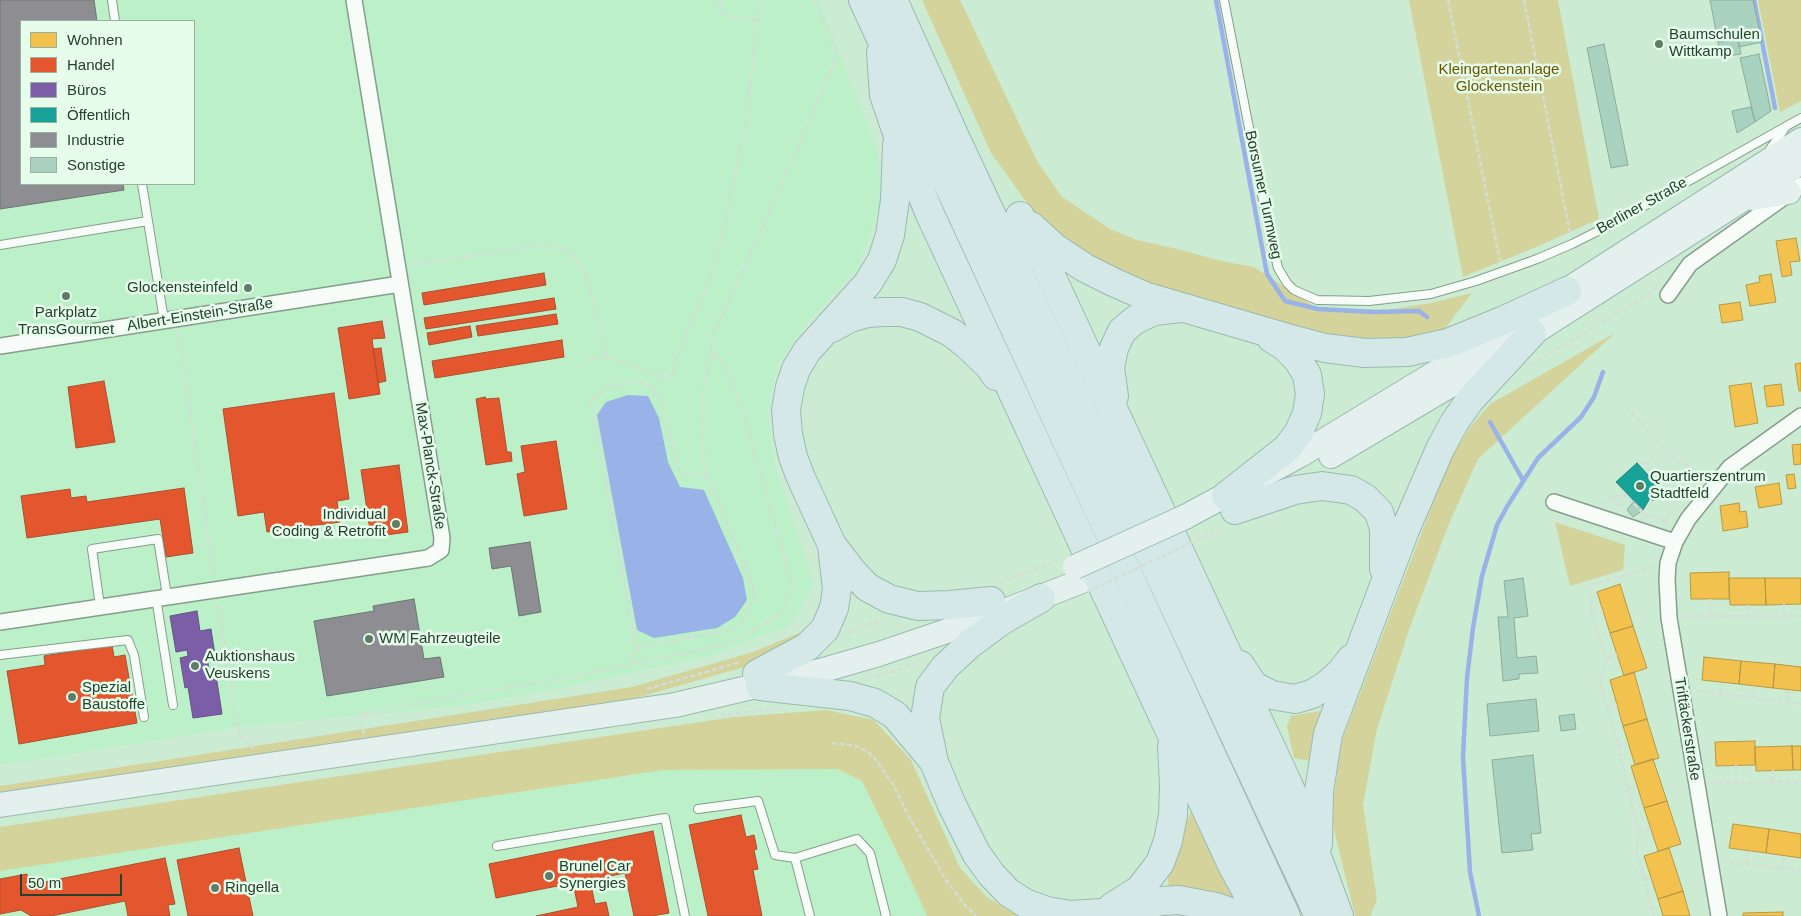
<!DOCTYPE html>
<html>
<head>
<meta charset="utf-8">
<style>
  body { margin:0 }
  #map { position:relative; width:1801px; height:916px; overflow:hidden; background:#cbecd3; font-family:Arial,sans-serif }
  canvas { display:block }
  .legend { position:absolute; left:20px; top:20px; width:175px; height:165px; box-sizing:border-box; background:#e5fdea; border:1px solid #99b19e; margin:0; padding:6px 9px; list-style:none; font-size:15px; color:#273f2d }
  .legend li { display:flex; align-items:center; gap:10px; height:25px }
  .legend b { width:25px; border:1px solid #99b19e }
  .scale { position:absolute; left:20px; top:874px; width:102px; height:22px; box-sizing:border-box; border:2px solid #273f2d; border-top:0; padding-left:6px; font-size:15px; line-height:18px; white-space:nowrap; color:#273f2d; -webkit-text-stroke:4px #e5fdea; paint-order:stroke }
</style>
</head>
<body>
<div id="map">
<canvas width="1801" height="916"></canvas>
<ul class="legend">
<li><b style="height:14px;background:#f2c14e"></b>Wohnen</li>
<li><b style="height:14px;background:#e4572e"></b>Handel</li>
<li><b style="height:14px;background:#7b5ea7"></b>Büros</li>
<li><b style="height:14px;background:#17a398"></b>Öffentlich</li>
<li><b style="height:14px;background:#8d8d92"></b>Industrie</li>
<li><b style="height:14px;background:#a9d1bf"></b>Sonstige</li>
</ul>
<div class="scale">50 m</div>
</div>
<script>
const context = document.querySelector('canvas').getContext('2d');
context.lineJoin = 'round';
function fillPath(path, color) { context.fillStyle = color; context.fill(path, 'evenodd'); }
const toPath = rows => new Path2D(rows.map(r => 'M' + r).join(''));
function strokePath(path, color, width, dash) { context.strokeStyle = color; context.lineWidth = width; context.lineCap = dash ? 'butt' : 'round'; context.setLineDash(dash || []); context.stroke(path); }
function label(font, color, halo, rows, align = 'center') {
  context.font = font + ' Arial,sans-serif'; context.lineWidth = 5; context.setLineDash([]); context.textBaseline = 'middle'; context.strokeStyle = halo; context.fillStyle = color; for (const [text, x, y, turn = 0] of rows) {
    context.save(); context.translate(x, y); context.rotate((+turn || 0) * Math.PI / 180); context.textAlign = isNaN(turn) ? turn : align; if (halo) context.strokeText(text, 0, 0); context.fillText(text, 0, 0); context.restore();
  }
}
const built = toPath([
  [0,0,739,0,755,2,756,0,819,0,878,152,881,202,858,268,808,322,776,366,768,414,775,468,814,585,790,625,713,655,586,683,462,706,246,726,0,765],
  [21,21,194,21,194,184,21,184],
  [837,769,862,781,914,887,927,916,0,916,0,871,663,770]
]);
const green = toPath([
  [922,0,960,0,1037,161,1062,197,1110,229,1137,240,1182,250,1221,261,1254,267,1318,309,1387,310,1431,303,1472,293,1438,338,1364,345,1181,297,1116,271,1076,249,1037,217,991,153],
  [1409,0,1558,0,1599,219,1536,247,1463,277],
  [1758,0,1801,0,1801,101,1780,112],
  [1615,333,1478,459,1448,526,1410,627,1377,729,1363,804,1377,900,1370,916,1355,916,1333,826,1334,795,1341,743,1450,459,1469,429,1490,404],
  [1555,522,1625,545,1623,570,1570,586],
  [804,631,811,635,772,659,636,698,549,716,0,798,0,786,632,687,753,652],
  [826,710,874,720,911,760,960,868,987,897,1018,916,927,916,914,887,862,781,837,769,663,770,0,871,0,827,734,717],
  [1320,711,1319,736,1310,761,1294,758,1287,726,1291,716],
  [1194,804,1248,913,1169,887,1167,871]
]);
const water = toPath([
  [628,395,648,396,659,418,668,462,680,487,704,490,743,578,747,600,735,617,717,628,654,638,637,630,597,415,606,402]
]);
const homes = toPath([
  [1796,238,1800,261,1790,262,1792,275,1782,277,1776,241,1796,238],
  [1771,274,1776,302,1750,306,1746,285,1760,282,1759,276,1771,274],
  [1740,302,1743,320,1722,323,1719,305,1740,302],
  [1801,363,1801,391,1799,391,1795,364,1801,363],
  [1751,383,1758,423,1735,427,1729,386,1751,383],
  [1781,384,1784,405,1767,407,1764,386,1781,384],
  [1801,444,1801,464,1794,465,1792,445,1801,444],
  [1794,474,1796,488,1788,489,1786,475,1794,474],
  [1779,483,1782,504,1759,508,1755,487,1779,483],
  [1739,503,1740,512,1746,511,1748,527,1723,531,1720,506,1739,503],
  [1729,572,1729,599,1691,599,1690,573,1729,572],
  [1729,578,1765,578,1766,605,1730,605,1729,578],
  [1765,578,1801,578,1801,604,1766,605,1765,578],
  [1620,584,1633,626,1610,633,1597,592,1620,584],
  [1633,626,1647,668,1624,676,1610,633,1633,626],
  [1704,657,1741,661,1739,684,1702,680,1704,657],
  [1741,661,1775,664,1773,688,1739,684,1741,661],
  [1775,664,1801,667,1801,691,1773,688,1775,664],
  [1634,672,1647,719,1623,726,1610,680,1634,672],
  [1647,719,1659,758,1635,765,1623,726,1647,719],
  [1755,741,1755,765,1716,766,1715,742,1755,741],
  [1792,746,1801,746,1801,770,1793,770,1792,746],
  [1792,746,1793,770,1756,771,1755,747,1792,746],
  [1653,759,1667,801,1644,808,1631,766,1653,759],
  [1667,801,1681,844,1658,851,1644,808,1667,801],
  [1733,824,1769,829,1766,853,1729,848,1733,824],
  [1769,829,1801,834,1801,858,1766,853,1769,829],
  [1669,848,1683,891,1658,899,1644,856,1669,848],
  [1683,891,1690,916,1663,916,1658,899,1683,891],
  [1783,912,1783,916,1743,916,1743,913,1783,912]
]);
const shops = toPath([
  [544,273,546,285,424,305,422,293,544,273],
  [554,298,556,309,426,329,424,318,554,298],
  [556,314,558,324,478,336,476,326,556,314],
  [382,321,385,338,372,339,380,394,349,399,338,328,382,321],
  [470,326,472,337,429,345,427,333,470,326],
  [562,340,564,357,435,378,432,361,562,340],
  [381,348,386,381,378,383,373,349,381,348],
  [104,381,115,442,76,448,68,387,104,381],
  [334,393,349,499,337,501,340,522,267,532,264,512,238,516,223,409,334,393],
  [485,397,486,399,499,398,507,452,511,452,512,461,486,465,476,399,485,397],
  [556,441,567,509,524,516,517,474,525,472,521,446,556,441],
  [399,465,408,532,371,537,361,470,399,465],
  [184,488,193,553,166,557,160,519,27,538,21,496,70,489,71,498,86,496,87,502,184,488],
  [112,645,114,657,125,655,137,723,19,744,7,671,45,665,44,656,112,645],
  [741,815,746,837,754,835,757,849,754,850,758,869,753,870,762,916,708,916,689,825,741,815],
  [653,831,669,913,652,916,634,916,625,873,590,880,595,904,606,902,609,916,536,916,578,907,573,883,496,898,489,864,653,831],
  [239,848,253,916,188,916,177,860,239,848],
  [165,858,175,904,168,905,170,916,128,916,125,901,51,916,31,916,21,910,0,914,0,879,27,874,29,885,165,858]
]);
const offices = toPath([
  [197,611,200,631,211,629,215,655,207,657,210,676,216,675,222,714,193,718,188,687,185,688,180,658,188,656,187,650,176,652,170,616,197,611]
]);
const public = toPath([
  [1637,463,1663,491,1653,501,1650,498,1643,510,1616,482,1637,463]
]);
const industry = toPath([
  [0,0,94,0,97,21,21,21,21,184,123,184,124,190,0,209,0,0],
  [530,542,541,612,519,616,511,566,492,569,489,548,530,542],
  [414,599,424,659,440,657,444,677,327,696,314,621,374,611,373,606,414,599]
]);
const stream = toPath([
  [1216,0,1267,274,1285,301,1318,309,1374,312,1419,311,1427,317],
  [1754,0,1775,108],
  [1490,422,1523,480],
  [1479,916,1470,872,1463,757,1467,678,1473,628,1482,576,1497,525,1508,505,1538,458,1581,417,1594,397,1603,372]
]);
const building = toPath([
  [1710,0,1753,0,1762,42,1739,47,1738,39,1718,42,1710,0],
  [1738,39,1741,54,1721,57,1718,42,1738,39],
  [1604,44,1628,165,1611,168,1587,48,1604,44],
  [1759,54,1771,111,1755,122,1740,58,1759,54],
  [1751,107,1755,122,1737,133,1732,111,1751,107],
  [1634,501,1643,510,1633,517,1627,510,1634,501],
  [1523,578,1528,616,1514,618,1517,658,1536,656,1538,673,1519,674,1519,679,1503,681,1498,617,1508,617,1504,581,1523,578],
  [1536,699,1539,731,1490,736,1487,704,1536,699],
  [1574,714,1576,729,1561,731,1559,716,1574,714],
  [1533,755,1541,833,1531,834,1533,850,1502,853,1492,760,1533,755]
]);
const path = toPath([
  [720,0,721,12,732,18,757,21],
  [1448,0,1500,261],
  [1524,0,1570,233],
  [412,265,542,245,562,247,575,256,586,274,607,356],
  [386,317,387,344],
  [178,332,214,576],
  [585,359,607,356,666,379,672,373,682,343,707,287,724,228,746,125,760,0],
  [1531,365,1631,305,1656,288],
  [1626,407,1675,459,1688,466,1695,475,1675,501,1664,524],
  [1658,452,1644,464,1661,483,1672,476,1678,467],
  [1612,497,1621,508],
  [1603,504,1612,497,1625,495,1645,515,1643,518],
  [1645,515,1665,520],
  [1196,540,1226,528],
  [1654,567,1589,585,1592,613,1606,659,1600,681,1618,745,1638,831,1637,853,1654,916],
  [999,583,1057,561],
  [1710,599,1710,617],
  [218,604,236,720,241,737,253,749],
  [1784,604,1784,615],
  [1747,605,1748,616],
  [1593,613,1603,611],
  [1683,617,1801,616],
  [846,633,885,619],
  [636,648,735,629,741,624,749,611,754,598,753,585,708,478,704,466,703,399,705,382,714,333,773,204,836,58,835,50,815,0],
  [1607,658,1617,654],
  [631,664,636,648,591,403,607,387,640,381,649,386,659,397,680,472,708,478],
  [869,678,895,671,923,660],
  [647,689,740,662],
  [1696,691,1801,704],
  [1720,693,1721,683],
  [1753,698,1755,687],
  [1787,702,1788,690],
  [1608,707,1617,705],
  [721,715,775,709],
  [364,734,360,715,461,695,545,682,709,648,736,640,779,615,788,601,791,585,788,570,745,419,726,366,711,349],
  [832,743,856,746,868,752,877,761,894,786,909,817,946,880,965,905,976,916],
  [1618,745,1628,743],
  [1736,765,1736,783],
  [1773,782,1773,770],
  [1710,783,1801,782],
  [1628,789,1637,787],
  [1638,831,1651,829],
  [1723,861,1801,871],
  [1746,864,1748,850],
  [1782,868,1785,856],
  [1645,880,1651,877]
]);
const service = toPath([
  [112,0,115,21],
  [1224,0,1268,225,1278,268,1287,283,1294,290,1317,300,1369,301,1431,294,1476,281,1537,259,1572,244,1612,224,1801,118],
  [1770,149,1785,128],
  [142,184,148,221],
  [0,245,148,221,164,320],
  [156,598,173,705],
  [100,606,92,549,158,539,167,596],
  [0,655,128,640,134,655,144,717],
  [698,809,758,801,775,855,795,858],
  [497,846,665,818,685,916],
  [810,916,795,858,857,839,870,853,886,916]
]);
const minor = toPath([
  [1668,295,1690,264,1801,185],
  [0,346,400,284],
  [1554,502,1675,542],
  [0,622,428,558,441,550,442,538,354,0],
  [1719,916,1669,618,1667,579,1668,563,1675,542,1688,519,1730,467,1801,416]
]);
const primary = toPath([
  [1753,198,1789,192],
  [1550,301,1801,140],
  [1331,456,1459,380,1801,162],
  [1185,517,1302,454,1514,325],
  [0,805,675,705,820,671,879,654,997,614,1082,581]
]);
const motorway = toPath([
  [863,0,1286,916],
  [893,0,956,139,1319,916],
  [881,53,884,95,898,136,929,212,1233,867,1260,916],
  [897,145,895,200,890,235,882,260,868,283,807,351,796,369,790,387,786,410,788,434,793,457,801,478,832,545,852,571,867,587,889,599,918,606,950,605,991,601],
  [1020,216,1046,265,1288,784,1304,821,1339,916],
  [1031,226,1055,248,1085,268,1113,282,1147,297,1287,338,1325,348,1365,353,1407,352,1448,343,1502,321,1567,291],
  [832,328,850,318,867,313,884,312,902,312,920,317,952,333,967,345,988,365,996,376],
  [1114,396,1110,368,1114,348,1122,331,1135,320,1154,311,1180,308],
  [1226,496,1287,448,1299,432,1307,413,1310,394,1307,375,1298,360,1284,346,1271,338],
  [1235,510,1295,490,1322,486,1351,490,1365,498,1379,512,1384,529,1384,569],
  [1041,598,1001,621,970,644,945,667,930,687,925,718,934,762,952,805,976,853,991,874,1008,892,1025,903,1047,911,1071,915,1101,913,1162,901,1179,900,1216,907,1242,916],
  [1240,665,1254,686,1272,695,1295,699,1312,694,1325,686,1340,673,1351,659],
  [757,674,807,647,825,629,834,608,837,589,832,546],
  [760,686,850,696,875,703,895,715,931,758],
  [1318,844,1319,791,1328,734,1405,530,1440,449,1454,423,1470,400,1532,333],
  [1112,907,1140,889,1160,863,1168,841,1173,815,1174,786,1172,747]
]);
const pathBridge = toPath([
  [1087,592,1195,541]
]);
const primaryBridge = toPath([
  [1075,567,1185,517]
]);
const markers = [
  [1659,44,5,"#607c67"],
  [248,288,5,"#607c67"],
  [66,296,5,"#607c67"],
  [1640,486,5,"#607c67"],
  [396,524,5,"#607c67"],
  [369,639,5,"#607c67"],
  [195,666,5,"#607c67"],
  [72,697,5,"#607c67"],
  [549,876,5,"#607c67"],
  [215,888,5,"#607c67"]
];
const poiNames = [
  ["Baumschulen",1669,35],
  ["Wittkamp",1669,52],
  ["Glockensteinfeld",238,288,"right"],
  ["Parkplatz",66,313,"center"],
  ["TransGourmet",66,330,"center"],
  ["Quartierszentrum",1650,477],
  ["Stadtfeld",1650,494],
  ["Individual",386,515,"right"],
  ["Coding & Retrofit",386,532,"right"],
  ["WM Fahrzeugteile",379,639],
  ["Auktionshaus",205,657],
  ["Veuskens",205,674],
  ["Spezial",82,688],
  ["Baustoffe",82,705],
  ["Brunel Car",559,867],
  ["Synergies",559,884],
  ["Ringella",225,888]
];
const parkNames = [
  ["Kleingartenanlage",1499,70],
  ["Glockenstein",1499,87]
];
const streetNames = [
  ["Borsumer Turmweg",1263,195,78],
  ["Berliner Straße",1642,206,-29],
  ["Albert-Einstein-Straße",200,315,-9],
  ["Max-Planck-Straße",430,466,81],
  ["Triftäckerstraße",1687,729,81]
];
fillPath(built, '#bcf0c9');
fillPath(green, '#d3d39b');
fillPath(water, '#99b2e7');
fillPath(homes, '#f2c14e');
strokePath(homes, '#b59a44', 1);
fillPath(shops, '#e4572e');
strokePath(shops, '#ab502e', 1);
fillPath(offices, '#7b5ea7');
strokePath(offices, '#625582', 1);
fillPath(public, '#17a398');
strokePath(public, '#1c8578', 1);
fillPath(industry, '#8d8d92');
strokePath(industry, '#6e7674', 1);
strokePath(stream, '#99b2e7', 4.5);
fillPath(building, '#a9d1bf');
strokePath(building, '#8dab9b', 1);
strokePath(service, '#859e8c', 10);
strokePath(minor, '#859e8c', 18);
strokePath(primary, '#9ab9b0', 26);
strokePath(motorway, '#9ab9b0', 30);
strokePath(path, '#d4ded6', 2.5, [5, 2.5]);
strokePath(service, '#f7fcf8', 8);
strokePath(minor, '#f7fcf8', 15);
strokePath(primary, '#e3f0ed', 24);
strokePath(motorway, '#d4e8e7', 28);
strokePath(primaryBridge, '#9ab9b0', 26, []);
strokePath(pathBridge, '#d4ded6', 2.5, [5, 2.5]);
strokePath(primaryBridge, '#e3f0ed', 24);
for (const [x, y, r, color] of markers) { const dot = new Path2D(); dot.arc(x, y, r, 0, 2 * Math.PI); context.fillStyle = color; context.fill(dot); strokePath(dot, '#e5fdea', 2); }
label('15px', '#273f2d', '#e5fdea', poiNames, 'left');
label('15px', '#6b5500', '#e5fdea', parkNames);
label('15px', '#273f2d', '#e5fdea', streetNames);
</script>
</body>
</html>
